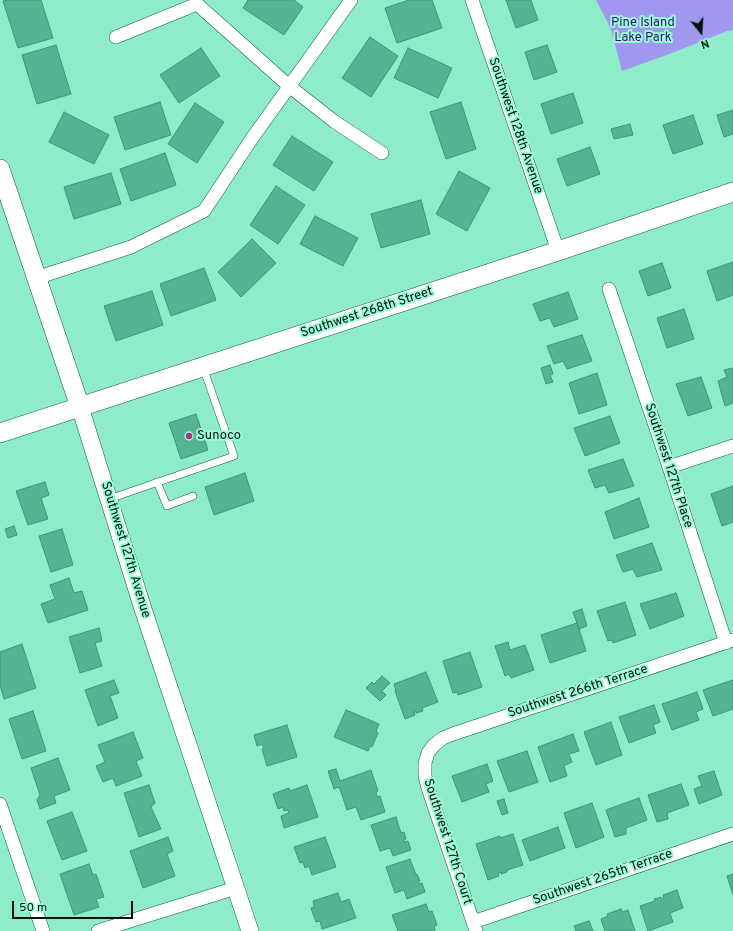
<!DOCTYPE html>
<html>
<head>
<meta charset="utf-8">
<style>
  body { margin:0 }
  #map { position:relative; width:733px; height:931px; overflow:hidden; background:#8eecc8; font-family:Overpass,sans-serif }
  canvas { display:block }
  .north { position:absolute; left:681px; top:12px; width:40px; height:40px; -webkit-text-stroke:3px #9bf9d5; paint-order:stroke; rotate:162deg; font-size:11px; font-weight:700; line-height:16px; text-align:center; color:#00140b }
  .north::after { content:''; display:block; margin:auto; width:14px; height:18px; background:#00140b; clip-path:polygon(50% 0,100% 100%,50% 72%,0 100%) }
  .scale { position:absolute; left:12px; top:901px; width:121px; height:18px; box-sizing:border-box; border:2px solid #00140b; border-top:0; padding-left:5px; font-size:12px; line-height:14px; white-space:nowrap; color:#00140b; -webkit-text-stroke:3px #9bf9d5; paint-order:stroke }
</style>
</head>
<body>
<div id="map">
<canvas width="733" height="931"></canvas>
<div class="north">N</div>
<div class="scale">50 m</div>
</div>
<script>
const context = document.querySelector('canvas').getContext('2d');
context.lineJoin = 'round';
function fillPath(path, color) { context.fillStyle = color; context.fill(path, 'evenodd'); }
const toPath = rows => new Path2D(rows.map(r => 'M' + r).join(''));
function strokePath(path, color, width, dash) { context.strokeStyle = color; context.lineWidth = width; context.lineCap = dash ? 'butt' : 'round'; context.setLineDash(dash || []); context.stroke(path); }
function label(font, color, halo, rows, align = 'center') {
  context.font = font + ' Overpass,sans-serif'; context.lineWidth = 4; context.setLineDash([]); context.textBaseline = 'middle'; context.strokeStyle = halo; context.fillStyle = color; for (const [text, x, y, turn = 0] of rows) {
    context.save(); context.translate(x, y); context.rotate((+turn || 0) * Math.PI / 180); context.textAlign = isNaN(turn) ? turn : align; if (halo) context.strokeText(text, 0, 0); context.fillText(text, 0, 0); context.restore();
  }
}
const green = toPath([
  [596,0,733,0,733,30,727,31,672,53,622,71,611,29]
]);
const building = toPath([
  [8,0,41,0,53,38,18,48,3,1,8,0],
  [248,0,294,0,303,7,284,35,243,8,248,0],
  [409,0,432,0,442,28,397,43,385,8,409,0],
  [506,0,531,0,538,20,516,28,506,0],
  [370,37,398,56,371,97,342,78,370,37],
  [56,45,71,94,37,104,22,55,56,45],
  [547,45,557,72,534,80,525,52,547,45],
  [201,48,220,76,179,103,160,75,201,48],
  [408,48,452,68,438,98,394,78,408,48],
  [573,93,583,123,551,134,541,104,573,93],
  [160,102,171,135,125,150,114,117,160,102],
  [461,102,476,149,446,159,430,112,461,102],
  [195,103,224,122,197,163,168,144,195,103],
  [733,110,733,134,724,137,717,115,733,110],
  [64,112,109,135,94,164,49,142,64,112],
  [693,115,703,144,673,154,663,125,693,115],
  [630,124,633,135,614,139,611,129,630,124],
  [292,136,333,162,314,191,273,165,292,136],
  [590,147,600,174,567,186,557,159,590,147],
  [165,153,176,185,131,201,120,169,165,153],
  [459,171,490,188,467,231,436,214,459,171],
  [111,173,121,204,74,219,64,187,111,173],
  [276,186,305,205,278,244,250,225,276,186],
  [421,200,430,234,381,248,371,214,421,200],
  [315,216,358,238,343,266,300,244,315,216],
  [252,239,276,263,241,297,218,272,252,239],
  [733,262,733,295,717,301,707,271,733,262],
  [662,263,671,288,648,296,639,271,662,263],
  [204,268,216,300,171,316,160,284,204,268],
  [152,291,163,325,116,341,104,306,152,291],
  [568,292,578,319,554,327,550,318,540,321,533,304,568,292],
  [684,309,694,339,667,348,657,318,684,309],
  [582,335,592,361,567,369,563,361,554,364,547,346,582,335],
  [550,365,553,374,550,375,553,382,546,384,541,368,550,365],
  [733,368,733,403,725,406,718,381,727,377,724,370,733,368],
  [597,373,607,405,579,414,569,383,597,373],
  [701,377,712,408,688,416,676,384,701,377],
  [196,414,208,450,181,459,169,423,196,414],
  [610,416,620,443,585,456,574,428,610,416],
  [623,459,634,486,609,493,605,485,595,488,588,470,623,459],
  [245,473,254,501,214,515,205,487,245,473],
  [45,482,49,495,41,498,48,519,28,525,16,491,45,482],
  [733,486,733,522,722,526,711,494,733,486],
  [639,498,649,527,614,539,605,512,639,498],
  [14,526,17,535,8,538,5,529,14,526],
  [62,529,73,565,51,572,39,536,62,529],
  [652,543,662,570,637,577,633,569,623,572,616,555,652,543],
  [69,578,74,593,82,591,88,610,48,623,41,604,55,599,50,585,69,578],
  [676,593,684,616,650,629,640,604,676,593],
  [625,602,636,635,613,643,612,640,608,641,597,611,625,602],
  [582,609,587,626,579,629,573,612,582,609],
  [577,623,586,651,550,663,541,635,577,623],
  [99,628,102,641,95,643,102,666,80,673,69,637,99,628],
  [508,642,510,650,525,645,534,670,511,678,509,674,505,676,495,646,508,642],
  [22,644,36,688,4,699,0,685,0,652,22,644],
  [470,652,482,687,458,695,457,692,453,693,443,661,470,652],
  [426,672,438,702,422,708,423,711,416,713,416,711,414,711,415,715,405,719,395,691,396,691,394,684,426,672],
  [382,676,390,683,382,691,386,695,380,701,366,688,372,682,374,684,382,676],
  [114,680,119,693,110,696,118,718,98,726,85,690,114,680],
  [733,680,733,709,713,716,703,690,733,680],
  [697,692,703,709,696,712,699,720,672,730,662,704,697,692],
  [654,705,660,722,653,725,656,733,629,743,619,717,654,705],
  [346,710,379,724,376,731,378,733,372,747,370,746,368,751,334,737,346,710],
  [33,711,46,751,22,759,9,719,33,711],
  [611,722,622,755,596,765,584,732,611,722],
  [287,725,297,757,267,766,262,749,264,748,262,744,257,746,254,735,287,725],
  [133,732,143,758,136,761,142,776,116,786,113,778,103,782,96,766,105,762,98,745,133,732],
  [573,734,579,751,569,754,572,762,564,766,567,776,550,782,538,747,573,734],
  [527,751,538,782,509,792,497,761,527,751],
  [58,758,70,790,54,796,56,803,40,809,37,800,40,795,31,768,58,758],
  [487,764,493,781,486,784,489,792,462,802,452,776,487,764],
  [336,769,340,781,371,770,378,791,376,792,377,797,380,796,385,812,361,820,356,807,347,810,340,789,338,787,334,789,328,771,336,769],
  [714,771,722,795,699,804,694,789,702,786,698,776,714,771],
  [681,784,689,805,667,813,668,819,657,822,648,795,681,784],
  [149,785,155,803,151,807,161,829,139,837,124,793,149,785],
  [307,785,318,817,284,828,281,816,289,813,288,810,284,811,283,807,278,809,273,794,289,788,290,791,307,785],
  [639,798,647,820,626,828,626,834,615,837,606,810,639,798],
  [504,799,508,813,502,815,497,801,504,799],
  [592,803,604,837,576,848,564,813,592,803],
  [72,812,87,851,62,860,47,821,72,812],
  [396,817,401,833,404,832,406,839,404,839,404,842,408,841,411,850,393,856,390,848,380,851,371,825,396,817],
  [558,827,565,848,530,861,522,840,558,827],
  [513,834,523,865,507,870,507,872,501,874,501,872,498,873,499,876,488,880,476,844,500,836,500,838,513,834],
  [168,837,173,851,167,854,175,876,143,888,130,851,168,837],
  [325,837,336,867,312,875,309,866,305,868,303,862,300,863,294,847,325,837],
  [410,859,416,875,417,874,420,881,418,882,419,884,422,883,425,892,407,899,404,890,395,893,386,867,410,859],
  [89,864,93,875,96,874,104,897,96,899,99,907,74,915,60,874,89,864],
  [733,874,733,895,727,876,733,874],
  [677,890,683,908,670,913,673,922,648,931,640,906,655,901,654,899,658,898,661,897,662,899,664,898,663,895,677,890],
  [338,893,341,902,349,899,356,918,322,929,320,921,316,922,311,908,314,907,313,901,338,893],
  [426,904,429,912,432,911,437,925,434,926,435,931,398,931,392,915,426,904],
  [621,909,623,912,628,910,635,931,605,931,601,919,608,916,607,914,621,909],
  [589,921,593,931,576,931,574,926,589,921]
]);
const service = toPath([
  [157,482,167,506,193,496],
  [109,499,234,456,203,367]
]);
const minor = toPath([
  [472,0,558,251],
  [116,37,197,4,289,86,335,122,382,153],
  [36,278,131,247,204,211,253,137,351,0],
  [609,289,669,467,726,643],
  [669,467,733,446],
  [0,804,43,931],
  [473,922,733,834],
  [98,931,236,888],
  [476,931,428,788,425,776,425,763,428,753,434,745,443,738,453,734,733,640]
]);
const tertiary = toPath([
  [80,407,143,609,250,931]
]);
const secondary = toPath([
  [0,169,80,407],
  [0,433,558,251,733,192]
]);
const markers = [
  [189,436,4,"#ae2f7d"]
];
const parkNames = [
  ["Pine Island",643,23],
  ["Lake Park",643,38]
];
const streetNames = [
  ["Southwest 128th Avenue",515,126,71],
  ["Southwest 268th Street",367,313,-18],
  ["Southwest 127th Place",668,466,72],
  ["Southwest 127th Avenue",125,550,73],
  ["Southwest 266th Terrace",578,692,-18],
  ["Southwest 127th Court",447,842,72],
  ["Southwest 265th Terrace",603,878,-19]
];
const poiNames = [
  ["Sunoco",197,436]
];
fillPath(green, '#a097ee');
fillPath(building, '#56b492');
strokePath(building, '#389878', 1);
strokePath(service, '#0d5d46', 8);
strokePath(minor, '#0d5d46', 14);
strokePath(tertiary, '#0d5d46', 18);
strokePath(secondary, '#0d5d46', 20);
strokePath(service, '#fff', 7);
strokePath(minor, '#fff', 13);
strokePath(tertiary, '#fff', 17);
strokePath(secondary, '#fff', 19);
for (const [x, y, r, color] of markers) { const dot = new Path2D(); dot.arc(x, y, r, 0, 2 * Math.PI); context.fillStyle = color; context.fill(dot); strokePath(dot, '#9bf9d5', 1.5); }
label('13px', '#2f1372', '#9bf9d5', parkNames);
label('13px', '#00140b', '#9bf9d5', streetNames);
label('13px', '#00140b', '#9bf9d5', poiNames, 'left');
</script>
</body>
</html>
